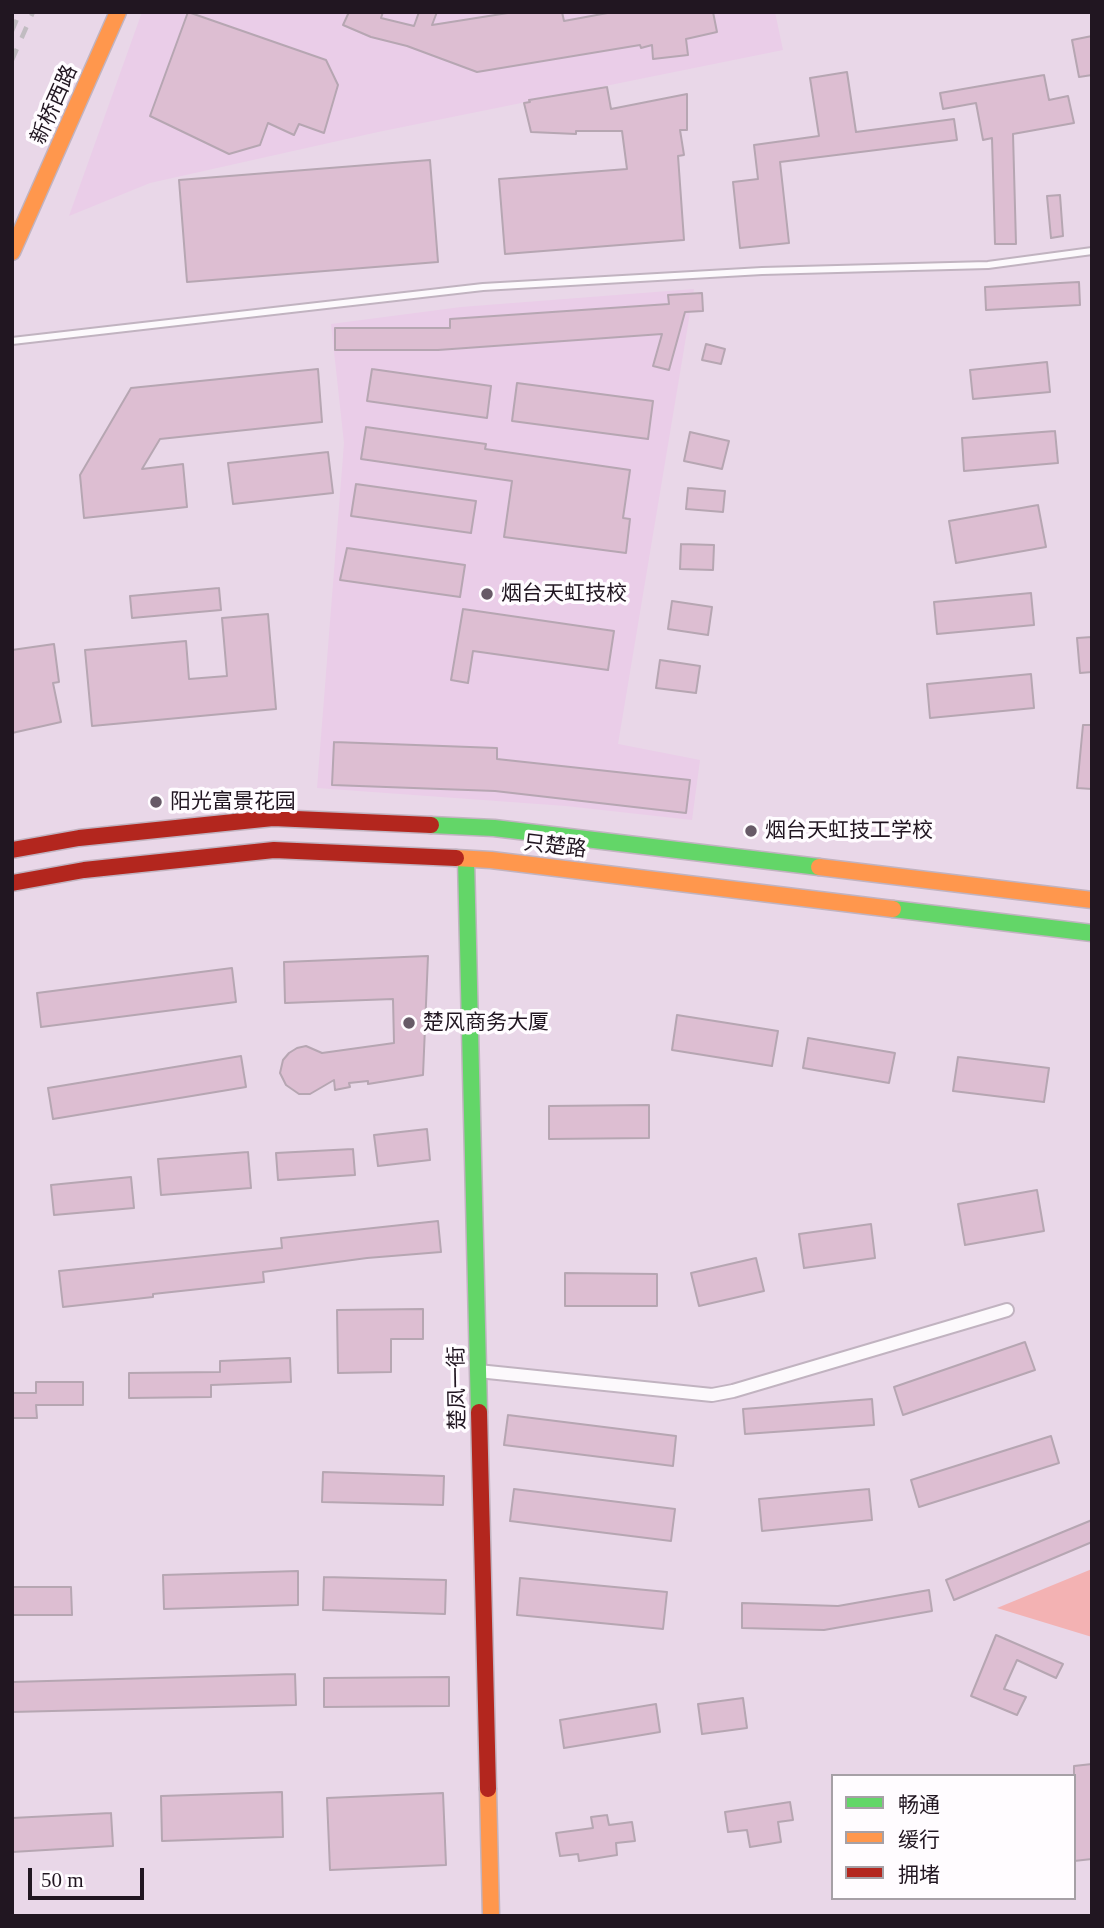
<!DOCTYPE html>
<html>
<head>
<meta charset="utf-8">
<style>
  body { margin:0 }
  #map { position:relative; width:1104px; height:1928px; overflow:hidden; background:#e9d7e8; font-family:"Times New Roman","Noto Sans SC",serif }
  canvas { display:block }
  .frame { position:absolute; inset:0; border:14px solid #211621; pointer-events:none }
  .legend { position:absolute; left:831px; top:1774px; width:245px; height:126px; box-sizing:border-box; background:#fffcff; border:2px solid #a6a0a6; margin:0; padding:9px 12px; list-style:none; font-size:21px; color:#211621 }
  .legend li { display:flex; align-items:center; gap:14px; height:35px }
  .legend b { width:35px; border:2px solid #a6a0a6 }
  .scale { position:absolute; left:28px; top:1868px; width:116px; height:32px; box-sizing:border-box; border:4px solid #211621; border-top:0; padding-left:9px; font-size:21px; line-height:24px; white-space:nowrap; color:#211621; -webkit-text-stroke:5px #fffcff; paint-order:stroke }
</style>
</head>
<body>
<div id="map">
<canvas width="1104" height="1928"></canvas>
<div class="frame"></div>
<ul class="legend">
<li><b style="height:9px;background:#63d668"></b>畅通</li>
<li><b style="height:9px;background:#ff974d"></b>缓行</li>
<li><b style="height:9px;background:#b3261e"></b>拥堵</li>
</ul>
<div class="scale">50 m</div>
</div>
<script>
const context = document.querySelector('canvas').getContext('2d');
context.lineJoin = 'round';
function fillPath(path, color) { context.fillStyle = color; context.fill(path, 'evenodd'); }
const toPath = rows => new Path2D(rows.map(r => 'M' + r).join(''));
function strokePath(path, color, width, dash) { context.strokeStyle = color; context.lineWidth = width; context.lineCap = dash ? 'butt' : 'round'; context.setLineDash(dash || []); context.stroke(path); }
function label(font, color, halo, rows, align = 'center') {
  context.font = font + ' "Times New Roman","Noto Sans SC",serif'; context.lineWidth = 7; context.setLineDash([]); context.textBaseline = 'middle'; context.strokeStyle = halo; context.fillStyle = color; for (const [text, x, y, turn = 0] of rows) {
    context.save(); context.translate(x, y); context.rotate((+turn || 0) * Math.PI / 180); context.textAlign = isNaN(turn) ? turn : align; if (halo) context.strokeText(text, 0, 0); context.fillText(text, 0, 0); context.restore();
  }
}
const built = toPath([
  [142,12,775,12,783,50,378,132,150,183,69,216],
  [694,289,618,744,700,760,692,820,566,806,317,788,344,443,331,324,461,307]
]);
const green = toPath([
  [1092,1569,1092,1637,997,1608]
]);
const building = toPath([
  [188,12,326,60,338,85,324,133,299,124,294,135,268,123,260,145,229,154,150,116,188,12],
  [349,12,383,12,381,18,414,26,419,12,437,12,432,25,514,12,562,12,564,21,613,12,713,12,717,32,686,39,688,55,653,59,652,45,641,48,640,45,477,72,407,46,371,37,343,25,349,12],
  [1092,36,1092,75,1079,77,1072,40,1092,36],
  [847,72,856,132,954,119,957,140,780,162,789,243,740,248,733,182,758,179,754,145,819,136,810,78,847,72],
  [1044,75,1049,100,1068,96,1074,123,1013,134,1016,244,995,244,992,138,983,140,976,103,943,109,940,93,1044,75],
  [607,87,611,109,687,94,687,130,680,130,684,155,678,156,684,240,505,254,499,179,627,169,622,131,576,131,576,134,531,132,524,103,530,102,529,100,607,87],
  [430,160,438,262,187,282,179,180,430,160],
  [1060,195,1063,236,1051,238,1047,196,1060,195],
  [1079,282,1080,305,986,310,985,287,1079,282],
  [702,293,703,311,685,312,669,370,653,366,662,334,438,350,335,350,335,328,450,328,450,319,669,304,668,295,702,293],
  [706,344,725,349,721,364,702,360,706,344],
  [1047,362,1050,392,973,399,970,370,1047,362],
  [318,369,322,422,160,439,142,469,183,464,187,507,84,518,80,475,131,388,318,369],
  [372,369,491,386,487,418,367,401,372,369],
  [517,383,653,401,648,439,512,421,517,383],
  [366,427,486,444,485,449,630,470,623,518,630,519,626,553,504,537,512,481,361,459,366,427],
  [1055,431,1058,463,964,471,962,438,1055,431],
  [690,432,729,441,722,469,684,461,690,432],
  [328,452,333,493,233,504,228,463,328,452],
  [356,484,476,501,471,533,351,516,356,484],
  [688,488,725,491,723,512,686,509,688,488],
  [1038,505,1046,547,956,563,949,521,1038,505],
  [681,544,714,545,713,570,680,569,681,544],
  [347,548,465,565,460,597,340,580,347,548],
  [219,588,221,610,132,618,130,596,219,588],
  [1031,593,1034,625,937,634,934,602,1031,593],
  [672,601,712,607,708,635,668,629,672,601],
  [463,609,614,631,608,670,473,651,468,683,451,680,463,609],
  [268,614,276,709,92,726,85,650,186,641,189,679,227,676,222,618,268,614],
  [1092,637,1092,672,1080,673,1077,638,1092,637],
  [54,644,59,682,53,683,61,722,12,733,12,650,54,644],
  [660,660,700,666,696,693,656,688,660,660],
  [1031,674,1034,708,930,718,927,684,1031,674],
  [1083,725,1092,725,1092,789,1077,788,1083,725],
  [334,742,497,748,497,759,690,780,686,813,495,791,332,785,334,742],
  [428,956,423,1075,368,1084,368,1081,349,1083,350,1087,335,1090,334,1080,310,1094,299,1094,286,1085,280,1073,283,1060,289,1053,297,1048,306,1046,322,1053,394,1043,393,999,285,1003,284,962,428,956],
  [232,968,236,1002,41,1027,37,993,232,968],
  [677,1015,778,1031,772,1066,672,1050,677,1015],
  [808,1038,895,1053,889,1083,803,1068,808,1038],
  [241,1056,246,1087,53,1119,48,1088,241,1056],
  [958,1057,1049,1068,1044,1102,953,1091,958,1057],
  [649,1105,649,1138,549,1139,549,1106,649,1105],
  [427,1129,430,1160,378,1166,374,1135,427,1129],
  [353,1149,355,1175,278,1180,276,1153,353,1149],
  [248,1152,251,1188,161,1195,158,1159,248,1152],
  [131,1177,134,1208,54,1215,51,1185,131,1177],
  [1037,1190,1044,1231,965,1245,958,1204,1037,1190],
  [438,1221,441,1252,367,1258,263,1272,264,1282,153,1294,153,1297,63,1307,59,1271,282,1248,281,1238,438,1221],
  [871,1224,875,1258,804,1268,799,1234,871,1224],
  [756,1258,764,1291,699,1306,691,1273,756,1258],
  [565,1273,657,1274,657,1306,565,1306,565,1273],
  [423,1309,423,1339,391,1339,391,1372,338,1373,337,1310,423,1309],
  [1025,1342,1035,1370,903,1415,894,1387,1025,1342],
  [290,1358,291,1382,211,1385,211,1397,129,1398,129,1373,220,1372,220,1361,290,1358],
  [36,1382,83,1382,83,1405,36,1405,37,1418,12,1418,12,1393,36,1393,36,1382],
  [872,1399,874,1425,745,1434,743,1409,872,1399],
  [508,1415,676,1436,673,1466,504,1445,508,1415],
  [1051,1436,1059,1463,919,1507,911,1480,1051,1436],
  [323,1472,444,1476,443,1505,322,1502,323,1472],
  [514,1489,675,1509,671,1541,510,1521,514,1489],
  [869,1489,872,1520,762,1531,759,1499,869,1489],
  [1092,1520,1092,1542,954,1600,946,1580,1092,1520],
  [298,1571,298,1605,164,1609,163,1575,298,1571],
  [324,1577,446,1580,445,1614,323,1610,324,1577],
  [520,1578,667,1592,663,1629,517,1615,520,1578],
  [12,1587,71,1587,72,1615,12,1615,12,1587],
  [929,1590,932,1611,824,1630,742,1628,742,1603,838,1606,929,1590],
  [996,1635,1063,1664,1056,1678,1017,1660,1004,1689,1026,1697,1017,1715,971,1696,996,1635],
  [295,1674,296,1705,12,1712,12,1682,295,1674],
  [449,1677,449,1706,324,1707,324,1678,449,1677],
  [743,1698,747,1728,702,1734,698,1704,743,1698],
  [656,1704,660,1732,564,1748,560,1720,656,1704],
  [1092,1764,1092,1859,1074,1861,1074,1766,1092,1764],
  [282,1792,283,1837,162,1841,161,1796,282,1792],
  [443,1793,446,1865,330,1870,327,1798,443,1793],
  [790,1802,793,1820,778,1822,781,1842,750,1847,747,1830,728,1832,725,1812,790,1802],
  [111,1813,113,1846,12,1852,12,1818,111,1813],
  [607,1815,609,1825,632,1822,635,1841,616,1843,617,1855,579,1861,578,1854,560,1856,556,1833,593,1828,591,1817,607,1815]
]);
const lane = toPath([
  [12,341,483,287,762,271,988,265,1092,251]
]);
const street = toPath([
  [478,1371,712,1395,733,1391,1007,1310]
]);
const fast = toPath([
  [431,825,494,828,819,867],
  [466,859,479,1412],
  [893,909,1092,933]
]);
const slow = toPath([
  [12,252,118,12],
  [456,858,491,860,893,909],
  [819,867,1092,900],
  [488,1789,491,1916]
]);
const jam = toPath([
  [12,850,79,838,273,818,431,825],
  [12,883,84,870,274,850,456,858],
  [479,1412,488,1789]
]);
const rail = toPath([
  [12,31,20,12],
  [12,60,33,12]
]);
const markers = [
  [487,594,7,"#675a67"],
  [156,802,7,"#675a67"],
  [751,831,7,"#675a67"],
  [409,1023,7,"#675a67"]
];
const streetNames = [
  ["新桥西路",55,105,-66],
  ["只楚路",555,847,7],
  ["楚凤一街",458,1388,-91]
];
const poiNames = [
  ["烟台天虹技校",501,594],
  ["阳光富景花园",170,802],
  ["烟台天虹技工学校",765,831],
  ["楚风商务大厦",423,1023]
];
fillPath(built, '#eacde8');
fillPath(green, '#f3b2b3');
fillPath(building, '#ddbed2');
strokePath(building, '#b6a6b2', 2);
strokePath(lane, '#c1b3c0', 10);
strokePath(street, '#c1b3c0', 16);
strokePath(fast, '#c1b3c0', 19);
strokePath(slow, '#c1b3c0', 19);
strokePath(jam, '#c1b3c0', 19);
strokePath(lane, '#fcf9fc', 6);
strokePath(street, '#fcf9fc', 12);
strokePath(fast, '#63d668', 16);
strokePath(slow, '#ff974d', 16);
strokePath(jam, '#b3261e', 16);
strokePath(rail, '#c1bcc1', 4.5, [12, 12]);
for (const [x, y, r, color] of markers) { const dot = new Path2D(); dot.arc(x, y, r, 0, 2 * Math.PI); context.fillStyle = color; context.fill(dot); strokePath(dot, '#fffcff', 2.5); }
label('21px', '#211621', '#fffcff', streetNames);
label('21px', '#211621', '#fffcff', poiNames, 'left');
</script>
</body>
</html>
